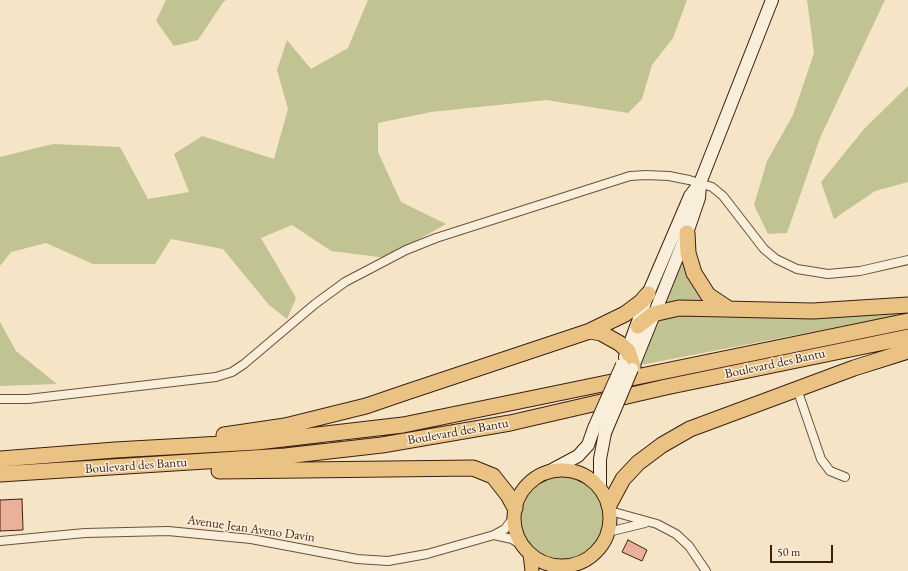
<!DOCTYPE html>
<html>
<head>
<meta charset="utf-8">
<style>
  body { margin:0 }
  #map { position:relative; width:908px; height:571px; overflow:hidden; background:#f5e5c6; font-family:"EB Garamond",serif }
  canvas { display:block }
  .scale { position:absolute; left:770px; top:545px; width:63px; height:18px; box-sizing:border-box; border:2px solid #3d1f12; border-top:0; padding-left:5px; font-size:12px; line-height:14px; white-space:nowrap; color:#3d1f12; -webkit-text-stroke:3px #f8eeda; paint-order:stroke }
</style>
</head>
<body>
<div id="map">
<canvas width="908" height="571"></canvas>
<div class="scale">50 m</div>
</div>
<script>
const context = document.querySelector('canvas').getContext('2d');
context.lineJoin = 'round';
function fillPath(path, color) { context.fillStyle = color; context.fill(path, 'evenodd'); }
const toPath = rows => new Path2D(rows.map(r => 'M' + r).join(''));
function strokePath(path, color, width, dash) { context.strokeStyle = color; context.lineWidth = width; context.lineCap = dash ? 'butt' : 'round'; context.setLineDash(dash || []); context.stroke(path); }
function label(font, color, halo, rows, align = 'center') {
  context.font = font + ' "EB Garamond",serif'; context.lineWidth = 3; context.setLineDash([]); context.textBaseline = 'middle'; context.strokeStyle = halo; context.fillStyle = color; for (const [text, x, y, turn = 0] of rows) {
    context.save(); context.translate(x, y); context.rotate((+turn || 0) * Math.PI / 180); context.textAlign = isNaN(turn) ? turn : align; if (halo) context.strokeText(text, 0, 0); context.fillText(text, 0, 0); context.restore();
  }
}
const green = toPath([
  [166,0,227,0,224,1,198,40,174,46,156,21],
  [368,0,687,0,673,38,652,65,642,99,628,113,546,100,431,112,378,123,378,152,401,202,446,224,386,258,331,251,292,225,261,238,296,298,287,319,269,305,223,249,171,239,155,264,93,264,46,243,11,252,0,266,0,157,53,144,120,147,148,199,189,192,174,154,202,136,274,159,288,109,277,70,287,40,311,69,348,48],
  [807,0,885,0,820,138,787,233,768,234,754,205,767,161,793,115,814,53],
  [908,86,908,182,875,191,834,219,821,182,864,129],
  [683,254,714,305,663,306],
  [908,311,908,313,904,314,641,365,654,328,658,322,669,315],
  [0,322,16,351,57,384,0,386],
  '520 518a42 42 0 1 1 84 0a42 42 0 1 1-84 0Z'
]);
const building = toPath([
  [22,499,23,530,0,531,0,500,22,499],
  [628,540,647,550,642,561,622,552,628,540]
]);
const street = toPath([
  [797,389,821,459,830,471,845,477],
  [0,399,28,399,216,377,232,372,244,364,315,304,345,282,406,250,436,238,630,176,646,175,669,176,689,180,712,187,723,196,764,249,776,259,797,269,828,274,860,271,908,260],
  [610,511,657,524,676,534,689,546,706,571],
  [608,532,645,523],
  [494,535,512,539,521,545],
  [0,541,85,533,168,531,251,539,357,559,388,561,427,554,494,535,505,529,514,517]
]);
const secondary = toPath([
  [625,357,648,294,690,196,700,183,772,0],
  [632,369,687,233,699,198,700,185],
  [548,472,578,456,588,445,594,428],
  [600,488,600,459,605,433]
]);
const primary = toPath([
  '514 518a48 48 0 1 1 96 0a48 48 0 1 1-96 0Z',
  [530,554,532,571]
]);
const highway = toPath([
  [687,233,688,253,694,273,708,295,729,309],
  [638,326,653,314,679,308,813,311,908,305],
  [590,331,601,333,619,343,628,351,633,366],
  [224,435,285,426,366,406,407,392,590,331,625,314,641,302,648,294],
  [0,459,115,450,257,442,403,425,908,321],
  [219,471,473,468,493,476,508,495,515,508],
  [0,474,285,456,382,445,510,423,666,387,908,337],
  [609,505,623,479,638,463,662,445,690,429,854,368,908,351]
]);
const secondaryBridge = toPath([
  [594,428,622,365],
  [605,433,632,369]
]);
const streetNames = [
  ["Boulevard des Bantu",775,364,-12],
  ["Boulevard des Bantu",458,432,-10],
  ["Boulevard des Bantu",136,466,-4],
  ["Avenue Jean Aveno Davin",251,529,8]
];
fillPath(green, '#c1c392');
fillPath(building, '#eab199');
strokePath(building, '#3d1f12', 1);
strokePath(street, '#6b503f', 10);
strokePath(secondary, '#3d1f12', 14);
strokePath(primary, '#3d1f12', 15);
strokePath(highway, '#3d1f12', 17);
strokePath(street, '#f8eeda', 8);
strokePath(secondary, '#f8eeda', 12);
strokePath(primary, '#eac283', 13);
strokePath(highway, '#eac283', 15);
strokePath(secondaryBridge, '#3d1f12', 14, []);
strokePath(secondaryBridge, '#f8eeda', 12);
label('13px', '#3d1f12', '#f8eeda', streetNames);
</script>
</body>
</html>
